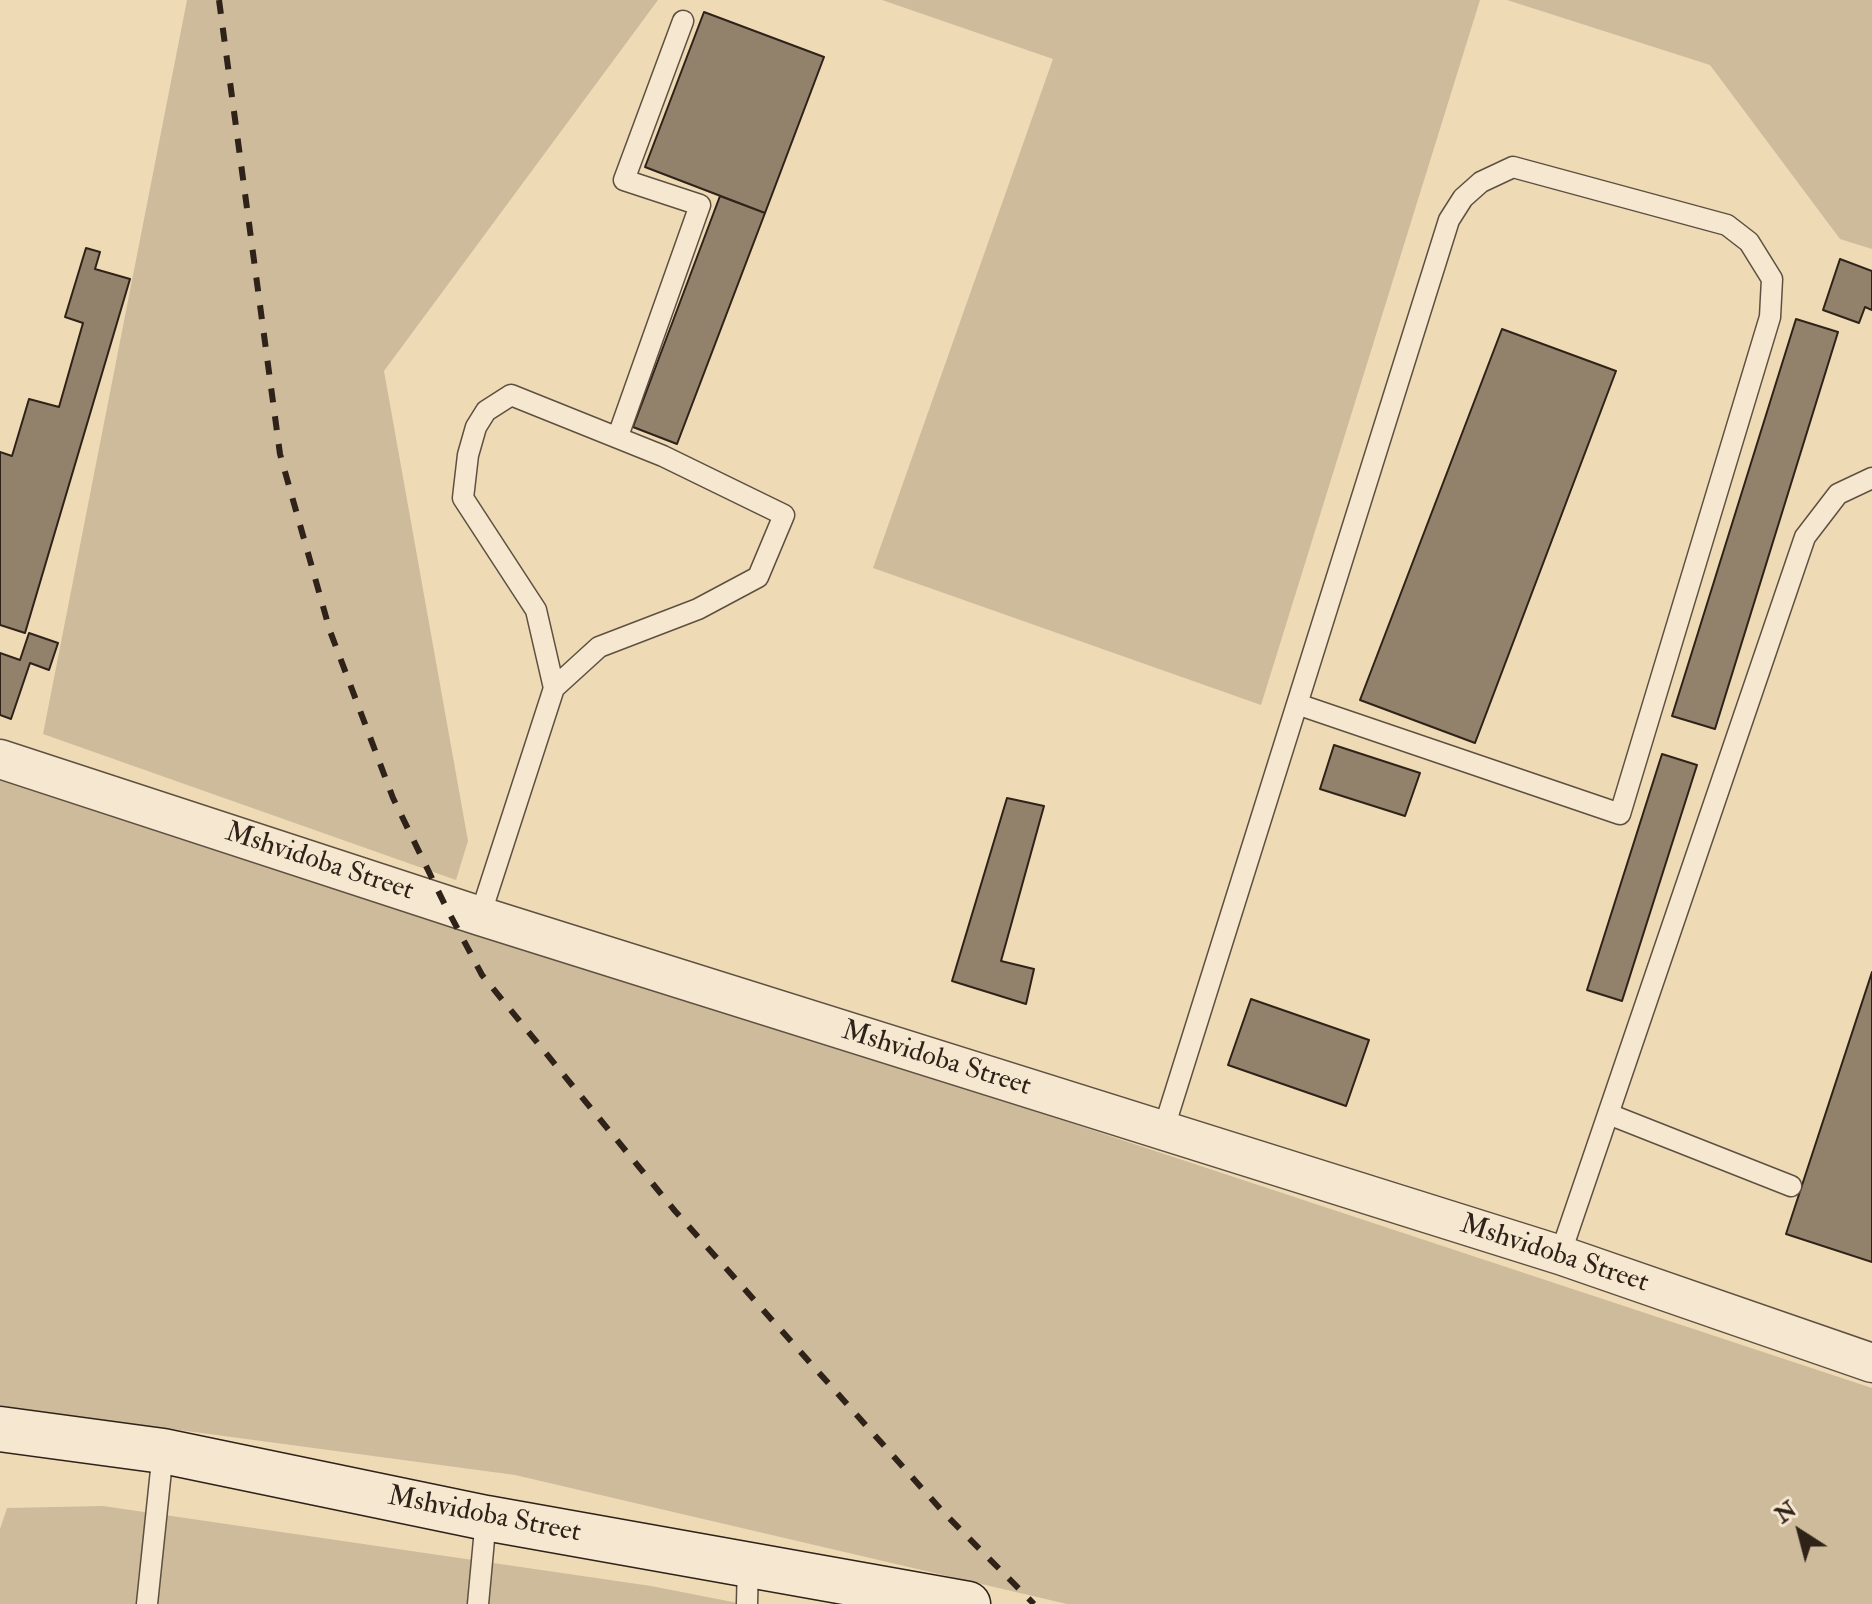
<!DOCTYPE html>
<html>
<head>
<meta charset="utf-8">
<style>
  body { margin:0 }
  #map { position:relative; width:1872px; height:1604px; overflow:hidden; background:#efdab6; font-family:"IM FELL Double Pica",serif }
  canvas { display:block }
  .north { position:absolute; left:1760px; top:1492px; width:80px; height:80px; -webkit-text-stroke:6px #f5e7d0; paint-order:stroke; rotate:324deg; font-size:22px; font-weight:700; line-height:32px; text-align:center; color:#2e2219 }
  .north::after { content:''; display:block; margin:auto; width:28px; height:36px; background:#2e2219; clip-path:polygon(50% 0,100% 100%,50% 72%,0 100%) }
</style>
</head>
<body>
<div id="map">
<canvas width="1872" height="1604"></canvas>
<div class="north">N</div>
</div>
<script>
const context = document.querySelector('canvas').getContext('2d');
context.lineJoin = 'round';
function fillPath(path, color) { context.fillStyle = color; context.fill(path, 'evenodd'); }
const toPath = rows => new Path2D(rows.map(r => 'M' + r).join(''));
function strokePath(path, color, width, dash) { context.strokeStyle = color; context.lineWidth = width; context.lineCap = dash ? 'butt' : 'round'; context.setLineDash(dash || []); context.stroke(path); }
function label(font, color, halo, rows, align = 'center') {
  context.font = font + ' "IM FELL Double Pica",serif'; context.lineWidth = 6; context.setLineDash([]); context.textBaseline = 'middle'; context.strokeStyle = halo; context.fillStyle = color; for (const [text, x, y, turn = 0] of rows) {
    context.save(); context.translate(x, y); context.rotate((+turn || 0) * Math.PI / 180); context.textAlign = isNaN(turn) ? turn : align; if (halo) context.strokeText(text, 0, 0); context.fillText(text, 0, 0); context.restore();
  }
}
const green = toPath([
  [187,0,658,0,384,371,468,841,456,880,43,734],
  [882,0,1480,0,1261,705,873,568,1053,59],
  [1507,0,1872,0,1872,249,1840,239,1710,65],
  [0,777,496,933,1872,1388,1872,1604,1067,1604,515,1475,0,1406],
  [103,1506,651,1586,743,1604,0,1604,0,1529,7,1508]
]);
const building = toPath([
  [704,12,824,57,765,213,645,167,704,12],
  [720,196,765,213,677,444,633,427,720,196],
  [86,248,100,252,95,269,130,279,25,633,0,625,0,452,12,456,29,399,59,407,83,323,65,317,86,248],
  [1840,259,1872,271,1872,310,1865,307,1859,323,1823,310,1840,259],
  [1796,319,1838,332,1715,729,1672,716,1796,319],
  [1502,329,1616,371,1475,743,1360,700,1502,329],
  [29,633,58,643,49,670,30,663,11,719,0,715,0,653,20,660,29,633],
  [1334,745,1420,773,1405,816,1320,789,1334,745],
  [1662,754,1697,765,1622,1001,1587,990,1662,754],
  [1007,798,1044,806,1001,961,1034,969,1026,1004,952,981,1007,798],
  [1872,972,1872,1262,1786,1234,1872,972],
  [1251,999,1369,1040,1346,1106,1228,1065,1251,999]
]);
const lane = toPath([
  [618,436,700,205,624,180,683,21],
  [480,916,554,688,599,647,698,609,758,577,784,515,663,456,511,395,486,411,476,427,468,455,463,498,536,610,554,688],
  [1611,1115,1791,1186],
  [1163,1131,1449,220,1463,198,1481,182,1513,167,1727,225,1749,242,1772,279,1770,317,1620,814,1297,704],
  [1560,1255,1805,537,1838,494,1872,478],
  [147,1604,163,1451],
  [478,1604,486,1518],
  [747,1604,748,1563]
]);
const street = toPath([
  [0,759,480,916,1560,1255,1872,1363]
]);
const secondary = toPath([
  [0,1429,163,1451,486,1518,968,1604]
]);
const rail = toPath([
  [219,0,280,454,330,631,393,798,445,905,482,975,675,1211,944,1513,1034,1604]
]);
const streetNames = [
  ["Mshvidoba Street",319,863,18],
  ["Mshvidoba Street",936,1060,17],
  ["Mshvidoba Street",1554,1255,18],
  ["Mshvidoba Street",484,1516,11]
];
fillPath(green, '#cebb9b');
fillPath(building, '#92826b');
strokePath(building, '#2e2219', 2);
strokePath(lane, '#5e5040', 23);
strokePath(street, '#5e5040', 41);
strokePath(secondary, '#2e2219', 47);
strokePath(lane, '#f5e7d0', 20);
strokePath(street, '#f5e7d0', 38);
strokePath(secondary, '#f5e7d0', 44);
strokePath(rail, '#2e2219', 6, [14, 14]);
label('28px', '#2e2219', '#f5e7d0', streetNames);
</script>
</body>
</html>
